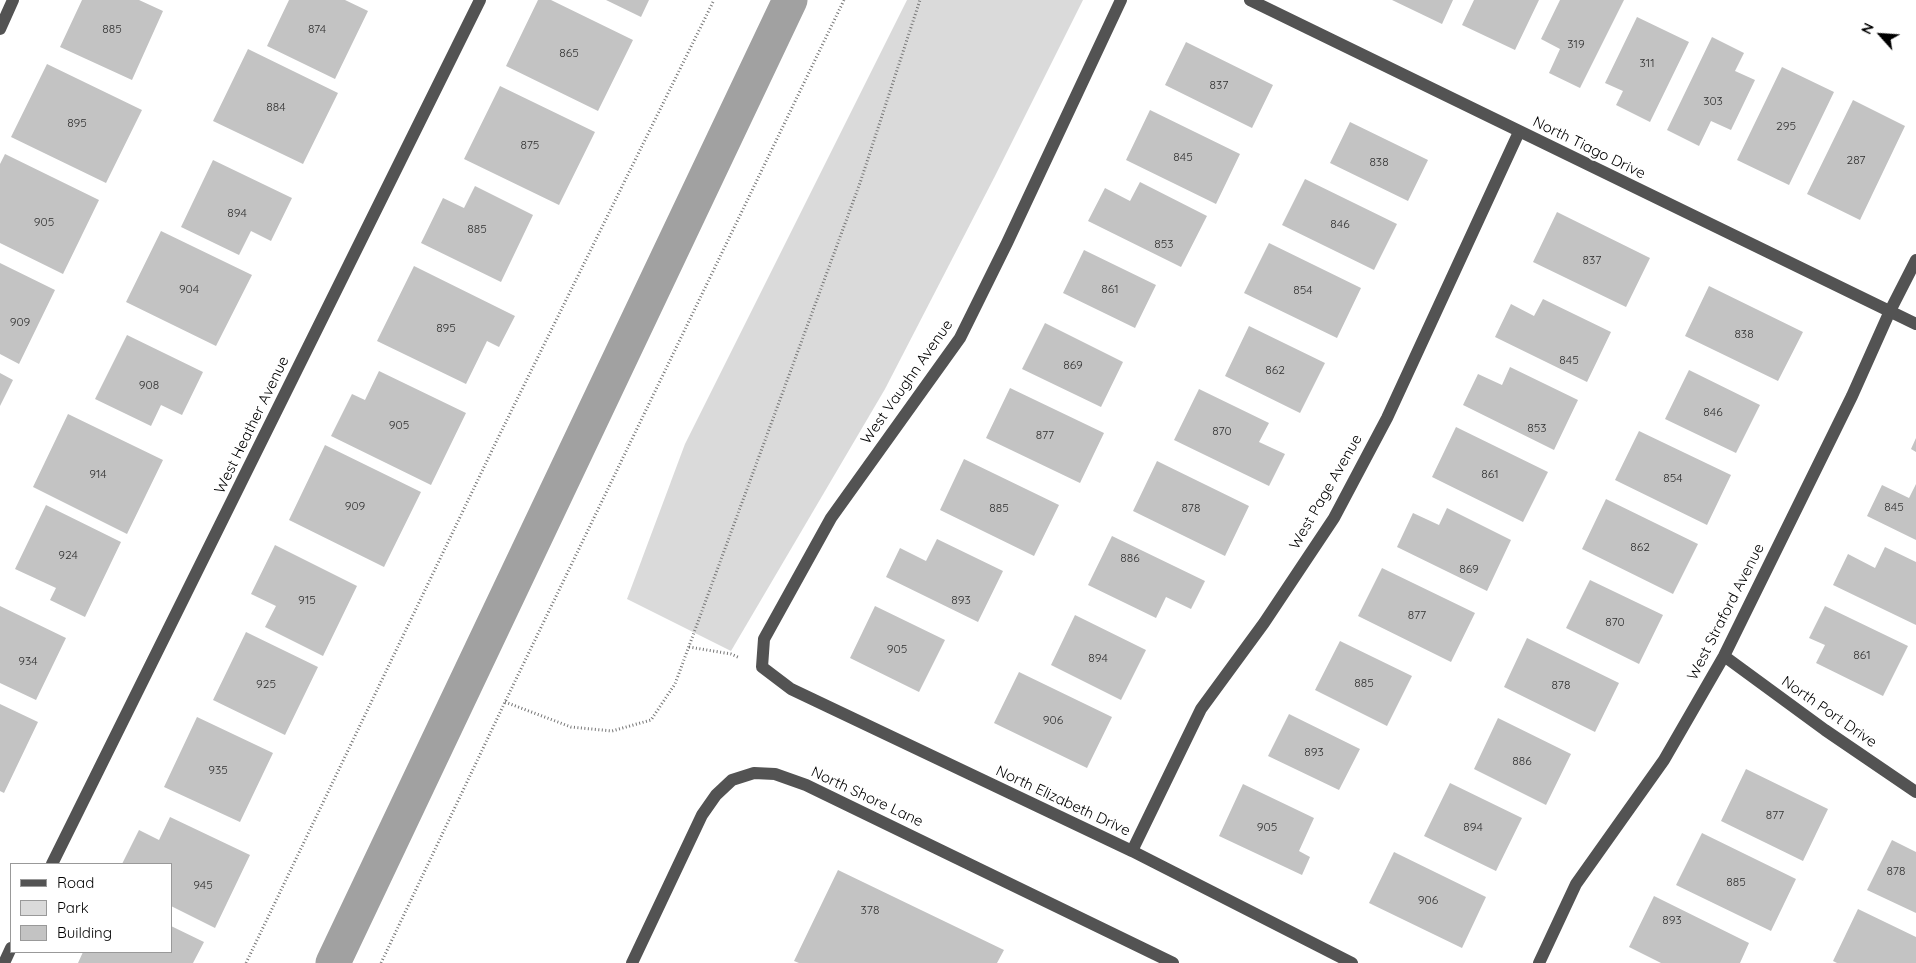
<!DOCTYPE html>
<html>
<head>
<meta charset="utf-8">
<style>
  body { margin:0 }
  #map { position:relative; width:1916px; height:963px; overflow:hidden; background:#fff; font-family:Quicksand,sans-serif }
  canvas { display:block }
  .legend { position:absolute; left:10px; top:863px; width:162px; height:90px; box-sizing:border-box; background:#fff; border:1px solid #999; margin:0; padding:6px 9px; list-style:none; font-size:15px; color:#000 }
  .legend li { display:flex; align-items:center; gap:10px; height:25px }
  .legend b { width:25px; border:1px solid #999 }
  .north { position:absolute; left:1856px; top:10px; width:50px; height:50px; -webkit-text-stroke:4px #fff; paint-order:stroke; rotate:296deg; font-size:14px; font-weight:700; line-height:20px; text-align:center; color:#000 }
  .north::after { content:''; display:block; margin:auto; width:18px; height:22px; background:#000; clip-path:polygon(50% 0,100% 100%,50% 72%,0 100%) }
</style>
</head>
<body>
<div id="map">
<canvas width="1916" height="963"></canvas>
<ul class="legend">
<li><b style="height:6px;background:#535353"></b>Road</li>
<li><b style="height:14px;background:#dadada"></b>Park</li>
<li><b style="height:14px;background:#c3c3c3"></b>Building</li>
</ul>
<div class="north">N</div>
</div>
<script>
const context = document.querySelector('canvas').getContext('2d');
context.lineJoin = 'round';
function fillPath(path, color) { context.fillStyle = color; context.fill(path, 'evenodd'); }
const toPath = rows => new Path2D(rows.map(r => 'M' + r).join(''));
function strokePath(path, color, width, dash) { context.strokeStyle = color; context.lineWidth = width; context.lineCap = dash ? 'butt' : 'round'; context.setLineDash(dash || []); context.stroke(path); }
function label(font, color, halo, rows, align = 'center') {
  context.font = font + ' Quicksand,sans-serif'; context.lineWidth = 4.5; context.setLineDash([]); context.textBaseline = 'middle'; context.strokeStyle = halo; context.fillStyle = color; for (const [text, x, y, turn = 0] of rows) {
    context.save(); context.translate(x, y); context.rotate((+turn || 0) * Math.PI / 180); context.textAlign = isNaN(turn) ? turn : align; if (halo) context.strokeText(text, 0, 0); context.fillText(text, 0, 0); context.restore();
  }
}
const green = toPath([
  [907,0,1083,0,995,176,885,389,731,651,627,599,685,444]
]);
const canal = toPath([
  [333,963,790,0]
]);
const building = toPath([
  [82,0,139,0,163,11,132,80,60,47],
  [289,0,345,0,368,11,335,79,267,46],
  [538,0,551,0,633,40,598,111,506,66],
  [606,0,649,0,641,17],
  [1392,0,1453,0,1442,24],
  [1474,0,1539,0,1515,50,1462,25],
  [1560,0,1624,0,1580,88,1549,73,1560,49,1541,39],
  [1637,17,1689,42,1650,122,1616,105,1623,91,1605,83],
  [1712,37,1744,53,1735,71,1755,80,1731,130,1711,121,1699,146,1667,130],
  [1186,42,1273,85,1252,128,1165,85],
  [248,49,338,93,303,164,213,121],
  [47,64,142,110,106,183,11,137],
  [1782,67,1834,92,1789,185,1737,160],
  [500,86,595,132,559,205,464,159],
  [1853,100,1905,126,1860,220,1807,194],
  [1150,110,1240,154,1216,204,1126,160],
  [1350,122,1428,160,1408,201,1330,163],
  [5,154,99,200,63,274,0,243,0,164],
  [213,160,292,198,271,241,251,231,239,255,181,227],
  [1305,179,1397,224,1374,270,1282,225],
  [1140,182,1207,216,1181,267,1088,221,1105,188,1130,201],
  [475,186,533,215,501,282,421,243,443,198,464,208],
  [1557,212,1650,258,1626,307,1533,262],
  [161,231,252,275,216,346,126,302],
  [1269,243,1361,288,1337,338,1244,293],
  [1084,250,1156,285,1135,328,1063,293],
  [0,263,55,290,19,364,0,354],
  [414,266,515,316,499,347,487,341,466,384,377,341],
  [1709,286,1803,332,1778,381,1685,336],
  [1543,299,1611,332,1587,382,1495,337,1511,304,1534,316],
  [1045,323,1123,362,1101,407,1022,369],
  [1249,326,1325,363,1300,413,1225,376],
  [127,335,203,372,182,415,161,405,151,426,95,399],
  [1510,367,1578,400,1554,450,1463,405,1478,374,1502,385],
  [1689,370,1760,405,1736,453,1665,419],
  [379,371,466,413,431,485,331,436,352,394,365,400],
  [0,373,13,380,0,406],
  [1010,388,1104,433,1080,483,986,438],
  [1199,389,1269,423,1259,442,1285,454,1269,486,1174,440],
  [68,414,163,460,127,534,33,487],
  [1456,427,1548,472,1523,522,1432,477],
  [1639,431,1731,475,1707,525,1615,480],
  [1916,438,1916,452,1911,449],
  [325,445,421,492,384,567,289,520],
  [964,459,1059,505,1034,556,940,510],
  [1157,461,1249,506,1225,556,1133,511],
  [1916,484,1916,540,1867,516,1882,485,1909,498],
  [1606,499,1698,544,1673,594,1582,549],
  [46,505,121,542,85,617,50,600,56,588,15,569],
  [1447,508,1511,540,1487,591,1397,547,1413,513,1439,525],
  [1112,536,1205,581,1191,609,1166,597,1156,618,1088,585],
  [937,539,1003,571,978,622,886,577,900,548,926,561],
  [275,545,357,586,323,656,265,627,276,606,251,594],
  [1885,547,1916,562,1916,625,1833,585,1848,554,1875,568],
  [1382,568,1475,613,1451,662,1358,616],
  [1590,580,1663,615,1639,664,1566,628],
  [0,606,66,638,36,700,0,683],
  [875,606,945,640,919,692,850,658],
  [1825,606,1908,646,1883,696,1816,663,1825,645,1809,638],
  [1075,615,1146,650,1121,700,1051,665],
  [246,632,318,667,285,735,213,700],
  [1527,638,1619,683,1595,732,1504,687],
  [1340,641,1412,676,1387,726,1315,690],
  [1019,672,1112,717,1087,768,994,723],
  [0,704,38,722,4,793,0,791],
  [1289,714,1360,749,1339,790,1268,756],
  [197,717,273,753,240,822,164,787],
  [1498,718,1571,754,1546,805,1474,769],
  [1746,769,1828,809,1803,861,1721,821],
  [1450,783,1522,818,1496,871,1424,836],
  [1243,784,1314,818,1299,851,1310,857,1302,875,1219,836],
  [170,817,250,855,215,928,171,906,171,864,122,864,139,830,159,840],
  [1702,833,1796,879,1771,931,1676,885],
  [1892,840,1916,852,1916,913,1867,890],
  [1394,852,1486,897,1462,948,1369,903],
  [838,870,1004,950,997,963,799,963,794,961],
  [1654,896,1749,943,1740,963,1661,963,1629,947],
  [1858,909,1916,937,1916,963,1837,963,1833,961],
  [171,926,204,942,193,963,78,963,83,952,171,952]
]);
const path = toPath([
  [689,647,731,654,740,658],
  [505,702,571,727,612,731,651,720,675,684,860,183,920,0],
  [246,963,497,440,714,0],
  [381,963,505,702,844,0]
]);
const minor = toPath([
  [1121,0,1007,243,960,338,831,518,764,639,762,667,791,689,1132,851,1352,963],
  [1250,0,1916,324],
  [0,29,13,0],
  [1724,656,1825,730,1916,792],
  [1132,851,1201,709,1264,623,1334,518,1387,418,1519,132],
  [52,864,480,0],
  [4,963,11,948],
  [632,963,702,815,716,795,732,780,754,773,775,774,806,785,1173,963],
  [1539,963,1576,884,1664,760,1724,656,1852,396,1890,311,1916,260]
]);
const numberNames = [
  ["885",112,29],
  ["874",317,29],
  ["319",1576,44],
  ["865",569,53],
  ["311",1647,63],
  ["837",1219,85],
  ["303",1713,101],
  ["884",276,107],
  ["895",77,123],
  ["295",1786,126],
  ["875",530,145],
  ["845",1183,157],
  ["287",1856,160],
  ["838",1379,162],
  ["894",237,213],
  ["905",44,222],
  ["846",1340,224],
  ["885",477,229],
  ["853",1164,244],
  ["837",1592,260],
  ["904",189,289],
  ["861",1110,289],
  ["854",1303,290],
  ["909",20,322],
  ["895",446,328],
  ["838",1744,334],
  ["845",1569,360],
  ["869",1073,365],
  ["862",1275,370],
  ["908",149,385],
  ["846",1713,412],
  ["905",399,425],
  ["853",1537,428],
  ["870",1222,431],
  ["877",1045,435],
  ["914",98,474],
  ["861",1490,474],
  ["854",1673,478],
  ["909",355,506],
  ["845",1894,507],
  ["885",999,508],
  ["878",1191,508],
  ["862",1640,547],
  ["924",68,555],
  ["886",1130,558],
  ["869",1469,569],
  ["915",307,600],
  ["893",961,600],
  ["877",1417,615],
  ["870",1615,622],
  ["905",897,649],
  ["861",1862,655],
  ["894",1098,658],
  ["934",28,661],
  ["885",1364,683],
  ["925",266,684],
  ["878",1561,685],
  ["906",1053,720],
  ["893",1314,752],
  ["886",1522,761],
  ["935",218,770],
  ["877",1775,815],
  ["905",1267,827],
  ["894",1473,827],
  ["878",1896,871],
  ["885",1736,882],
  ["945",203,885],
  ["906",1428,900],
  ["378",870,910],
  ["893",1672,920]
];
const streetNames = [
  ["North Tiago Drive",1589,148,26],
  ["West Vaughn Avenue",907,382,-55],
  ["West Heather Avenue",252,425,-64],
  ["West Page Avenue",1326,492,-60],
  ["West Straford Avenue",1726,612,-63],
  ["North Port Drive",1829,712,35],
  ["North Shore Lane",867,797,25],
  ["North Elizabeth Drive",1063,801,25]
];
fillPath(green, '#dadada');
strokePath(canal, '#a1a1a1', 35);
fillPath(building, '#c3c3c3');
strokePath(path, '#757575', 3, [1, 2.5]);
strokePath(minor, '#535353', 12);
label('12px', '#313131', null, numberNames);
label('15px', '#000', '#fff', streetNames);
</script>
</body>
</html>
